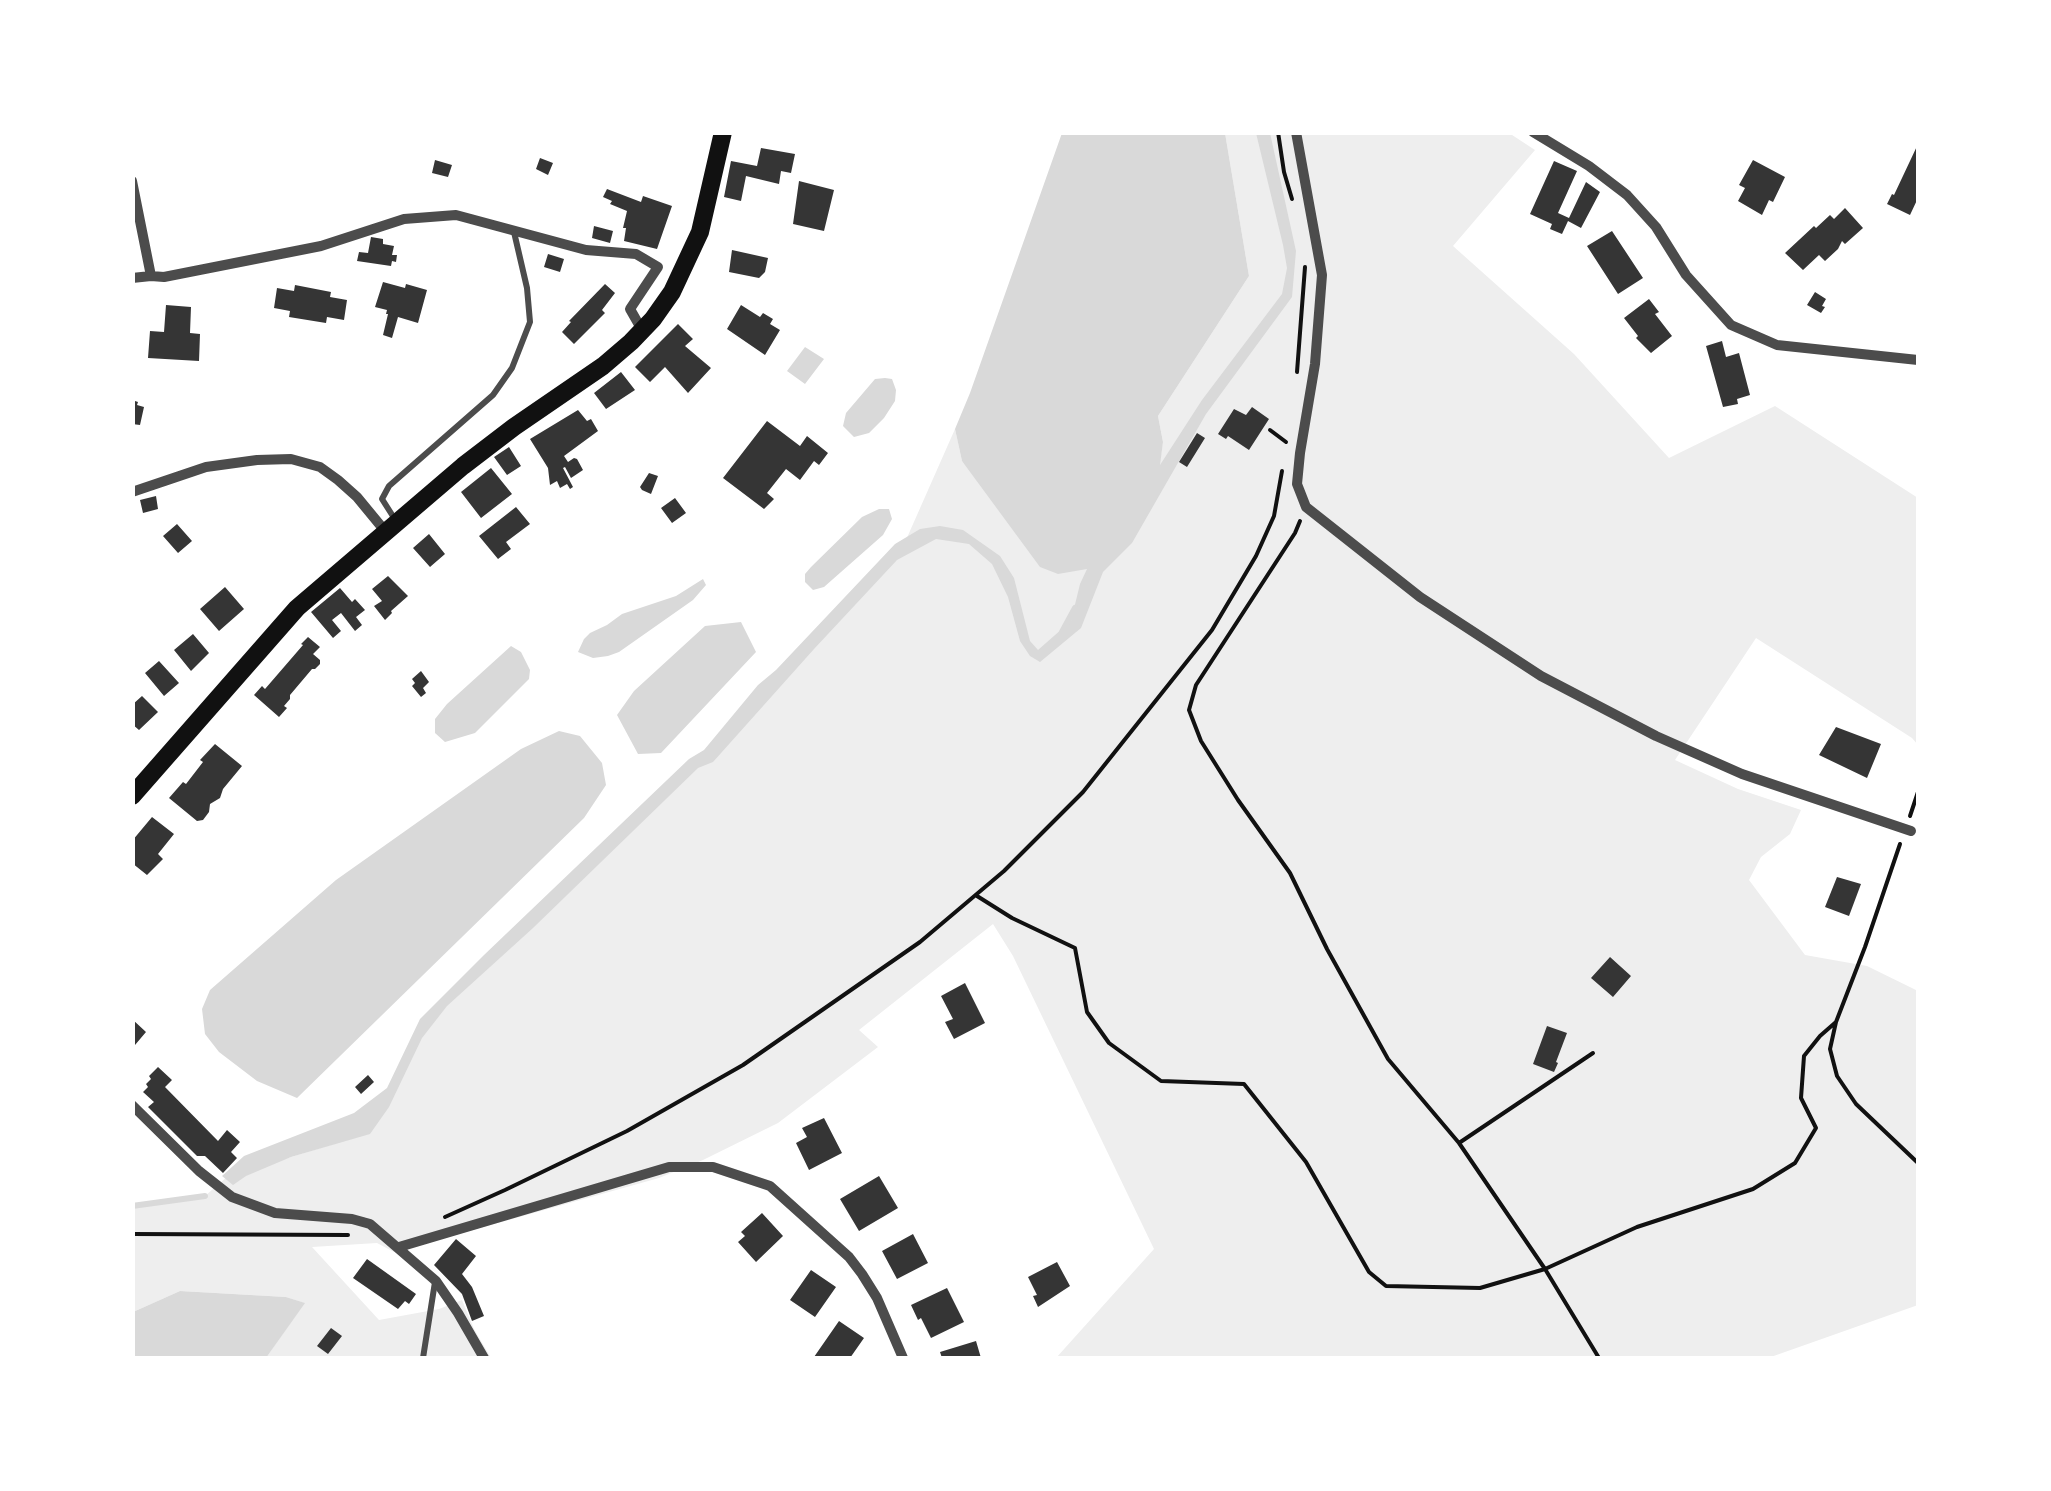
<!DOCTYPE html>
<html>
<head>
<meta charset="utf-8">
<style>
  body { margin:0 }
  #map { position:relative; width:2051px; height:1491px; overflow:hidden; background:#fff; font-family:"Archivo Narrow",sans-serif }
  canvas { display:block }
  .frame { position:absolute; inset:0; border:135px solid #fff; pointer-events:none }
</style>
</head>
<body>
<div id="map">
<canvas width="2051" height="1491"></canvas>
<div class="frame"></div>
</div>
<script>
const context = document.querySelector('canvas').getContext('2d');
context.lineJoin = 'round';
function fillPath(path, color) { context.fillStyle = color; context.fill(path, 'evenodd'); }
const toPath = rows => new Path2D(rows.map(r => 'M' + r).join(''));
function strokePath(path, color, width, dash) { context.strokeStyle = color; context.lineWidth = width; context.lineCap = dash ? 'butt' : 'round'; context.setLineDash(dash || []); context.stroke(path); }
const green = toPath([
  [1225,133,1509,133,1535,150,1453,246,1574,354,1669,458,1775,406,1918,498,1918,745,1912,738,1756,638,1675,760,1738,789,1801,810,1790,834,1761,857,1749,880,1805,955,1867,966,1918,991,1918,1305,1768,1358,1056,1358,1154,1249,1013,956,993,924,859,1030,878,1047,778,1123,703,1160,659,1178,394,1252,377,1243,312,1247,379,1320,439,1309,462,1300,474,1329,491,1358,266,1358,304,1303,286,1297,180,1291,133,1312,132,1206,205,1196,228,1176,334,1144,393,1085,430,1016,751,705,902,549,955,429,962,461,1101,558,1136,496,1159,467,1163,442,1158,416,1249,276]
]);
const water = toPath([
  [1062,133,1225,133,1249,276,1158,416,1163,442,1160,465,1202,400,1282,294,1287,268,1283,245,1256,133,1270,133,1296,251,1292,297,1206,414,1132,543,1103,572,1081,628,1040,662,1030,656,1020,641,1008,597,992,564,969,544,936,539,897,560,814,649,713,762,698,768,533,928,447,1006,422,1038,389,1107,370,1134,291,1157,246,1176,233,1185,222,1176,244,1156,354,1113,387,1088,420,1019,484,955,689,759,704,750,758,685,776,670,895,544,920,529,940,526,963,530,1000,556,1014,578,1030,641,1038,650,1071,621,1080,584,1087,569,1058,574,1040,567,962,461,955,429,970,393],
  [805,347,824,359,805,384,787,371],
  [885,378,892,379,896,390,895,401,884,418,869,433,854,437,843,426,846,413,875,379],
  [879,509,889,509,892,519,883,535,824,587,813,590,805,582,805,574,811,567,862,517],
  [703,579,706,585,693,600,619,652,608,656,593,658,578,652,584,639,590,633,607,625,622,614,676,596],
  [741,622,756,652,661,753,638,754,617,715,634,691,705,626],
  [511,646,521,652,530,670,529,679,475,733,445,742,435,733,435,719,447,704],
  [559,731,580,736,602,763,606,785,584,818,297,1098,257,1081,219,1052,205,1034,202,1009,210,990,336,880,521,749],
  [180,1291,286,1297,305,1303,266,1358,133,1358,133,1312]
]);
const stream = toPath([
  [1062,632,1075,608],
  [132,1206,205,1196]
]);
const building = toPath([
  [1918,144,1918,198,1910,215,1887,204,1892,194,1894,195],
  [761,148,795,154,791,173,781,171,779,184,746,176,741,201,724,197,731,161,757,166],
  [540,158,553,163,548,175,536,169],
  [435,160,452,165,448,177,432,173],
  [1753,160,1785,177,1773,202,1769,200,1762,215,1738,201,1745,188,1739,185],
  [1554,161,1577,171,1558,213,1569,218,1586,182,1600,192,1581,228,1568,221,1562,234,1550,229,1552,224,1530,214],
  [799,181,834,190,824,231,793,224],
  [607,189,641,202,643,196,672,206,657,249,624,241,626,228,623,228,627,211,610,204,612,201,603,197],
  [1845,208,1863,228,1845,244,1842,241,1838,249,1825,261,1819,255,1803,270,1785,253,1814,226,1816,228,1830,215,1834,219],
  [594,226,613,231,610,243,592,238],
  [1612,231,1643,278,1618,294,1587,246],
  [371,237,383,239,383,244,394,246,392,255,397,255,396,262,392,261,391,266,357,261,359,252,368,253],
  [732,250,768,258,765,272,759,278,729,272],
  [548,254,564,259,560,272,544,267],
  [383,282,405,288,406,284,427,290,418,323,398,317,392,338,383,335,388,314,386,314,387,310,375,307],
  [605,284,615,293,602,310,605,313,574,344,562,332,571,322,569,321],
  [295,285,331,292,330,297,347,300,344,320,327,317,326,323,289,317,290,311,274,308,277,288,294,291],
  [1815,292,1826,299,1822,306,1825,307,1821,313,1807,305],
  [1649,299,1659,312,1655,314,1672,336,1651,353,1636,338,1638,336,1624,318],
  [166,305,191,307,190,333,200,334,199,361,148,358,150,331,164,332],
  [741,305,760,317,763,313,773,319,770,324,780,330,765,355,727,329],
  [678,324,693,339,685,346,711,368,688,393,665,367,650,382,635,367],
  [1722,341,1726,357,1739,353,1750,395,1737,399,1738,404,1723,407,1706,346],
  [621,372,635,390,606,409,594,393],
  [132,400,138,402,137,405,144,407,140,425,132,424],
  [1252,407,1269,419,1249,450,1228,436,1226,439,1218,434,1234,409,1246,415],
  [578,410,587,421,591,419,598,431,564,456,568,462,574,458,577,459,583,470,571,478,565,467,563,468,573,487,570,489,567,484,560,488,557,481,550,485,548,468,530,439],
  [767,421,800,446,807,436,828,453,819,465,814,461,800,480,786,469,767,493,774,499,764,509,723,478],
  [1197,433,1205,438,1187,467,1179,462],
  [509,447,521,466,507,475,494,457],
  [491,468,512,494,481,518,461,492],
  [649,473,658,476,651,494,642,490,640,487],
  [156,496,158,509,143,513,140,500],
  [675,498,686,513,672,523,661,508],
  [516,507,530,524,506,542,511,549,498,559,479,536],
  [177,524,192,541,178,553,163,536],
  [429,534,445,554,430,567,413,548],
  [388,576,408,596,391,611,392,613,385,620,374,606,382,601,372,589],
  [225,587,244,609,219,631,200,609],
  [340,588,352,602,355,599,365,610,356,617,362,625,355,631,341,613,332,620,341,631,333,638,311,612],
  [193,634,209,653,191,671,174,650],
  [308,637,320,647,313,654,320,660,320,664,315,669,312,669,290,695,290,699,284,706,287,708,279,717,254,695,262,686,265,689,303,645,301,644],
  [159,661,179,683,164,696,145,673],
  [421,671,429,682,423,688,426,693,421,697,412,686,415,683,412,679],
  [142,696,158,712,139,730,132,724,132,705],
  [1836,727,1881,744,1867,778,1819,755],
  [215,744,242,766,223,789,220,798,210,804,209,812,203,820,197,821,169,798,183,782,186,784,203,762,200,760],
  [152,817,174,834,158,854,163,859,147,875,132,863,132,841],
  [1837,877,1861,884,1849,916,1825,907],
  [1610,957,1631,976,1613,997,1591,978],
  [965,983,985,1023,954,1039,945,1022,953,1019,941,996],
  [132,1019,146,1032,135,1045,132,1042],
  [1547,1026,1567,1033,1556,1062,1558,1063,1554,1072,1533,1064],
  [158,1067,172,1080,165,1087,218,1141,227,1130,240,1142,231,1152,237,1158,223,1173,205,1156,197,1156,148,1107,154,1102,143,1092,148,1087,146,1084,151,1079,149,1076],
  [368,1075,374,1082,361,1094,355,1087],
  [824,1118,842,1153,809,1170,796,1143,807,1137,802,1128],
  [879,1176,898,1208,859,1231,840,1199],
  [762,1213,783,1236,756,1262,738,1242,745,1236,741,1232],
  [913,1234,928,1263,897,1279,882,1251],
  [456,1239,476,1256,462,1274,472,1287,484,1316,472,1321,462,1294,434,1265],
  [367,1259,416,1294,409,1304,405,1301,398,1309,353,1278],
  [1057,1262,1070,1286,1038,1307,1033,1296,1037,1295,1028,1277],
  [811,1270,836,1287,815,1317,790,1300],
  [947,1288,964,1322,931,1338,921,1318,918,1320,911,1305],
  [839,1321,864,1338,850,1358,817,1358,814,1357],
  [331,1328,342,1336,328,1354,317,1346],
  [976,1341,981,1358,942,1358,940,1352]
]);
const path = toPath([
  [1278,132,1284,172,1292,199],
  [1297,372,1305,267],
  [1270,430,1286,442],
  [1300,521,1295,533,1196,685,1189,710,1201,741,1238,800,1290,873,1327,949,1388,1059,1459,1143,1545,1269,1637,1227,1753,1189,1795,1163,1816,1128,1801,1098,1804,1056,1820,1036,1836,1022],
  [1910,816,1918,792],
  [1900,844,1865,947,1836,1022,1830,1049,1837,1076,1856,1104,1918,1163],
  [977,896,1012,918,1075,948,1087,1012,1109,1043,1161,1081,1244,1084,1306,1162,1369,1272,1386,1286,1480,1288,1545,1269,1599,1358],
  [1459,1143,1593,1053],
  [445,1217,505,1190,627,1131,743,1065,920,942,1004,871,1083,792,1212,630,1256,556,1274,516,1282,471],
  [132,1234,348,1235]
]);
const service = toPath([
  [396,521,382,499,389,486,493,395,512,368,530,322,527,288,514,232],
  [423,1358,435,1282]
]);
const minor = toPath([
  [1296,132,1322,275,1315,364,1300,453,1297,484,1306,507,1420,597,1541,676,1656,736,1742,774,1911,831],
  [1533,132,1589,166,1627,195,1656,227,1686,275,1731,325,1777,345,1918,360],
  [132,181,151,276,164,277,321,246,404,219,456,215,586,250,636,254,658,267,630,309,642,330],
  [132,278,151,276],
  [132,492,206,467,257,460,291,459,320,467,338,480,357,497,385,531],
  [132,1105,199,1171,232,1197,275,1213,352,1219,370,1224,436,1281,458,1313,484,1358],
  [399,1247,669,1167,713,1167,770,1186,849,1257,862,1274,877,1298,903,1358]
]);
const secondary = toPath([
  [132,796,297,608,463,466,514,427,603,366,631,342,653,319,672,292,700,232,723,132]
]);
fillPath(green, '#eee');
fillPath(water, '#d9d9d9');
strokePath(stream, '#d9d9d9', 6);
fillPath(building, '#353535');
strokePath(path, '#111', 4);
strokePath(service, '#4c4c4c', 6);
strokePath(minor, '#4c4c4c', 10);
strokePath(secondary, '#111', 18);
</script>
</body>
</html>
